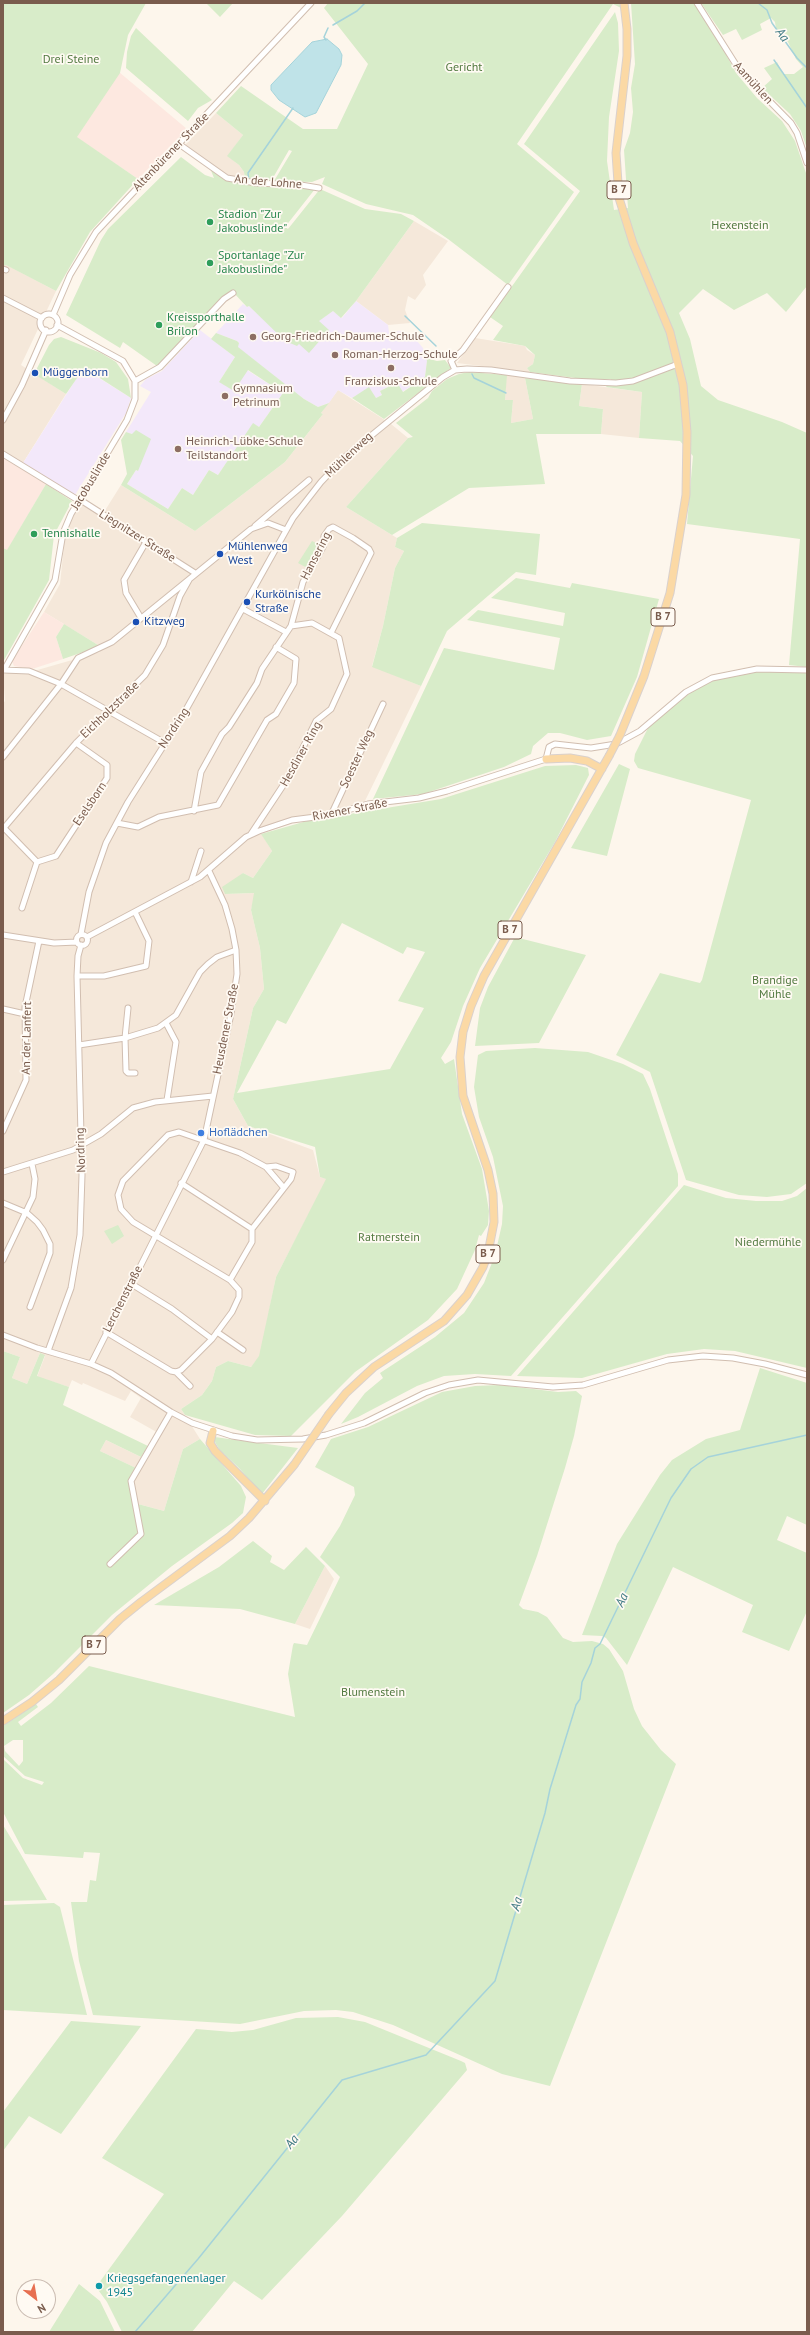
<!DOCTYPE html>
<html>
<head>
<meta charset="utf-8">
<style>
  body { margin:0 }
  #map { position:relative; width:810px; height:2335px; overflow:hidden; background:#fdf6ec; font-family:"PT Sans",sans-serif }
  canvas { display:block }
  .frame { position:absolute; inset:0; border:4px solid #7a5c4d; pointer-events:none }
  .north { position:absolute; left:16px; top:2279px; width:40px; height:40px; box-sizing:border-box; background:#fffaf3; border:1px solid #cabbb1; border-radius:50%; rotate:149deg; font-size:11px; font-weight:700; line-height:16px; text-align:center; color:#7a5c4d }
  .north::after { content:''; display:block; margin:auto; width:14px; height:18px; background:#e76f51; clip-path:polygon(50% 0,100% 100%,50% 72%,0 100%) }
</style>
</head>
<body>
<div id="map">
<canvas width="810" height="2335"></canvas>
<div class="frame"></div>
<div class="north">N</div>
</div>
<script>
const context = document.querySelector('canvas').getContext('2d');
context.lineJoin = 'round';
function fillPath(path, color) { context.fillStyle = color; context.fill(path, 'evenodd'); }
const toPath = rows => new Path2D(rows.map(r => 'M' + r).join(''));
function strokePath(path, color, width, dash) { context.strokeStyle = color; context.lineWidth = width; context.lineCap = dash ? 'butt' : 'round'; context.setLineDash(dash || []); context.stroke(path); }
function label(font, color, halo, rows, align = 'center') {
  context.font = font + ' "PT Sans",sans-serif'; context.lineWidth = 3.5; context.setLineDash([]); context.textBaseline = 'middle'; context.strokeStyle = halo; context.fillStyle = color; for (const [text, x, y, turn = 0] of rows) {
    context.save(); context.translate(x, y); context.rotate((+turn || 0) * Math.PI / 180); context.textAlign = isNaN(turn) ? turn : align; if (halo) context.strokeText(text, 0, 0); context.fillText(text, 0, 0); context.restore();
  }
}
const residential = toPath([
  [216,113,243,135,228,156,239,165,244,172,245,179,229,177,185,145],
  [414,221,448,241,423,275,426,285,415,300,408,296,405,310,410,323,388,325,356,301],
  [3,263,56,291,21,365,66,394,23,463,3,451],
  [475,338,525,346,527,350,535,355,533,364,527,368,530,372,525,378,533,419,511,423,513,400,505,401,506,369,457,363],
  [582,384,642,392,639,438,601,434,603,409,579,406],
  [338,390,391,424,408,438,346,507,397,538,395,547,404,551,395,568,383,626,372,666,421,686,364,803,325,815,306,816,261,833,272,851,253,878,243,873,225,894,255,893,251,910,260,948,264,989,253,1008,233,1099,248,1126,313,1150,320,1177,327,1179,276,1277,260,1356,251,1367,228,1361,216,1367,212,1381,202,1395,181,1409,200,1439,183,1449,164,1511,138,1504,134,1481,140,1470,100,1451,106,1440,145,1459,160,1434,130,1417,141,1398,131,1391,125,1401,83,1383,82,1385,72,1380,69,1387,37,1377,45,1356,40,1353,27,1384,12,1378,20,1357,3,1351,3,704,5,701,3,674,14,672,27,673,100,652,98,645,44,612,60,584,65,535,72,517,83,499,104,512,121,485,195,531,285,462,323,414,321,413],
  [325,1566,334,1579,310,1629,295,1624]
]);
const commercial = toPath([
  [119,72,187,129,138,179,76,137],
  [3,457,46,484,7,551,3,548],
  [44,612,64,624,56,637,63,659,32,669,14,666,12,661]
]);
const education = toPath([
  [356,301,388,325,389,332,401,331,411,334,423,348,427,361,425,377,402,392,388,387,380,391,382,395,376,398,369,388,352,398,338,390,329,403,318,407,304,399,237,347,239,343,237,341,216,333,243,304,247,307,249,306,286,340,318,321,333,311,342,318],
  [200,330,235,357,219,382,247,370,283,393,259,427,253,424,218,475,209,470,193,495,182,488,168,509,127,484,136,470,138,471,132,434,126,432,151,392,140,386,146,379,162,371],
  [83,368,131,398,126,413,75,495,23,463]
]);
const green = toPath([
  [3,3,146,3,128,35,120,73,77,137,138,179,90,232,56,291,6,265,3,266],
  [206,3,233,3,220,17],
  [328,3,621,3,621,8,613,4,517,144,574,192,508,285,448,239,413,215,366,204,322,184,325,177,312,182,274,181,292,151,289,150,270,183,245,179,244,172,239,165,227,156,243,135,216,113,241,86,303,129,337,129,368,64,324,8],
  [631,3,694,3,706,17,736,73,757,98,782,121,795,141,807,176,807,286,786,312,767,293,734,310,703,289,679,313,690,339,701,386,718,400,782,422,807,433,807,667,789,665,800,539,687,524,693,456,680,441,639,438,642,392,606,387,611,379,583,379,530,372,527,368,533,364,535,355,525,346,493,340,503,326,490,317,580,191,524,144,615,12,618,23,619,51,609,117,607,161,614,210,628,208,624,150,630,133,633,112,631,88,635,64],
  [701,3,807,3,807,149,801,131,790,114,762,88,772,79,764,68,777,62,783,74,794,74,803,67,796,59,788,42,776,29,775,22,771,18,760,24,762,30,742,40,736,29,723,35],
  [136,28,212,100,198,108,188,121,126,68,127,52,131,36],
  [181,157,205,175,214,178,210,168,225,179,264,187,284,185,315,189,285,227,288,229,320,189,365,209,401,214,414,221,356,301,341,318,333,311,319,321,329,330,309,353,299,344,297,346,285,341,249,306,247,307,232,291,223,296,157,366,123,342,120,348,66,315,101,240,108,229],
  [216,333,237,341,239,343,238,347,304,399,318,407,329,403,321,413,323,414,285,462,195,531,121,485,127,474,121,440,126,432,132,434,136,430,151,439,138,471,136,470,127,484,168,509,182,488,193,495,209,470,218,475,253,423,259,427,283,393,248,370,234,391,219,382,235,357,211,339],
  [61,337,101,353,116,362,128,379,131,398,84,368,66,394,34,374,49,345,54,339],
  [426,358,437,361,445,360,451,368,384,419,352,398,369,387,376,398,382,395,380,391,388,387,389,381,394,378,403,392,425,377,427,361],
  [469,372,507,375,505,400,513,400,511,423,533,419,525,378,582,384,579,406,603,409,601,434,536,434,545,484,469,488,392,535,346,507,408,438,413,437,396,423,428,398,432,391,447,379,459,374],
  [46,484,72,501,54,535,49,580,3,662,3,548,7,550],
  [422,523,540,534,536,575,516,572,447,631,421,686,372,667,383,626,395,568,404,551,395,547,397,538],
  [312,541,322,546,309,569,298,563],
  [516,578,570,588,572,583,659,599,637,677,611,736,587,740,560,733,548,733,533,746,531,754,504,767,423,794,373,799,444,648,554,670,560,638,467,620,478,610,563,626,565,613,491,598],
  [64,624,98,645,98,647,63,659,56,637],
  [751,670,807,671,807,1183,791,1194,767,1197,739,1195,686,1180,650,1072,616,1055,660,973,700,983,702,980,751,800,638,768,634,761,635,754,649,726,685,695,714,679],
  [619,764,630,769,607,856,571,848],
  [576,765,588,768,589,775,555,842,480,968,463,1006,451,1042,441,1058,445,1064,454,1059,462,1114,482,1169,489,1211,488,1225,481,1236,479,1235,475,1250,457,1289,428,1320,355,1372,291,1436,255,1435,185,1415,181,1409,202,1395,212,1381,216,1367,228,1361,251,1367,259,1356,276,1277,326,1179,320,1177,315,1147,248,1126,233,1099,253,1008,264,989,260,948,251,910,254,893,225,894,222,887,243,873,253,878,272,851,261,834,307,821,441,799,545,766],
  [342,923,403,954,407,947,425,952,398,1001,424,1008,390,1069,237,1093,277,1020,286,1024],
  [515,937,586,955,539,1043,475,1046,480,1008,488,987],
  [535,1048,588,1052,623,1064,643,1074,650,1089,678,1174,678,1186,511,1376,475,1374,444,1376,417,1386,358,1417,341,1424,365,1393,383,1378,380,1373,435,1337,464,1313,484,1283,495,1255,502,1224,503,1206,493,1157,479,1117,474,1087,478,1055,486,1051],
  [684,1185,726,1198,756,1201,782,1201,797,1196,807,1188,807,1368,735,1351,704,1349,667,1354,582,1378,517,1376],
  [118,1225,124,1236,112,1244,104,1231],
  [3,1351,20,1357,12,1378,27,1384,40,1353,45,1355,37,1376,69,1387,63,1405,148,1446,141,1457,106,1440,100,1451,136,1468,129,1480,138,1504,164,1511,183,1449,200,1439,241,1486,246,1497,243,1513,232,1523,172,1566,112,1615,53,1674,29,1695,3,1713],
  [760,1368,807,1383,807,1525,787,1516,777,1540,807,1553,807,1611,789,1651,742,1632,753,1605,673,1567,627,1665,606,1638,602,1636,582,1635,617,1544,660,1475,672,1460,706,1439,740,1430],
  [500,1385,558,1392,576,1391,582,1396,574,1436,565,1468,537,1556,519,1605,523,1609,538,1612,547,1617,563,1638,573,1642,592,1641,603,1644,609,1649,623,1671,634,1709,642,1726,661,1750,676,1764,550,2086,502,2074,393,2025,353,2012,336,2010,304,2011,240,2024,93,2015,79,1961,71,1902,87,1902,90,1880,96,1881,100,1853,84,1852,83,1858,25,1854,3,1812,3,1759,23,1778,42,1785,44,1782,25,1776,3,1756,3,1726,36,1704,38,1707,18,1722,21,1726,51,1703,89,1666,295,1717,288,1674,293,1645,294,1643,307,1645,340,1577,320,1557,340,1526,355,1495,354,1487,315,1467,331,1439,368,1427,442,1392,475,1386],
  [13,1740,23,1740,23,1761,19,1766,5,1751,4,1746],
  [215,1437,236,1440,298,1448,262,1494,239,1468,219,1449,215,1442],
  [253,1541,272,1556,270,1562,284,1570,306,1547,325,1566,295,1624,240,1609,154,1605,219,1567],
  [3,1825,20,1853,47,1900,3,1901],
  [54,1903,60,1907,87,2015,3,2010,3,1905],
  [338,2017,365,2022,461,2061,465,2063,467,2070,342,2216,262,2300,234,2281,192,2332,122,2332,107,2302,96,2287,164,2194,102,2158,196,2029,232,2032,253,2030,296,2018],
  [71,2021,141,2026,61,2134,29,2116,3,2151,3,2112],
  [79,2284,100,2301,115,2332,49,2332]
]);
const water = toPath([
  [327,39,339,49,342,55,341,65,316,113,305,117,279,100,271,90,271,85,312,42,327,39]
]);
const stream = toPath([
  [758,3,767,10,772,23,797,58,807,68],
  [333,25,357,11,365,3],
  [326,40,324,37,328,28],
  [774,60,807,108],
  [249,181,248,173,293,108],
  [405,316,436,346],
  [472,374,474,378,506,393],
  [135,2332,198,2259,342,2080,426,2055,495,1981,545,1813,550,1789,576,1705,580,1699,582,1682,591,1663,595,1648,600,1644,671,1498,691,1469,708,1457,807,1435]
]);
const minor = toPath([
  [697,3,740,71,791,123,797,133,807,163],
  [179,144,227,178,256,183,301,185,319,188],
  [3,269,6,270],
  [3,298,42,318],
  '40 323a9 9 0 1 1 18 0a9 9 0 1 1-18 0Z',
  [53,315,70,275,96,232,311,3],
  [455,370,451,361,463,350,508,287],
  [135,381,160,367,224,299,233,293],
  [3,420,22,385,46,330],
  [3,454,78,500],
  [79,499,195,573],
  [255,526,309,480],
  [243,609,286,632],
  [141,618,126,593,124,580,146,542],
  [291,626,303,582,323,547,324,536,329,529,333,527,353,538,369,549,371,553,331,633],
  [3,670,29,671,61,684,165,743],
  [4,670,55,580,63,533,71,514,127,420,135,399,135,381,123,361,57,325],
  [3,757,61,684,78,658,112,642,251,529,268,523,286,530],
  [194,811,201,772,222,734,229,727,257,683,262,669,291,626,312,623,339,638,347,674,331,709,316,721,288,778,251,834],
  [331,815,383,704],
  [117,823,138,827,159,817,218,805,267,720,276,714,294,683,296,659,276,647],
  [4,828,37,862,22,908],
  [3,829,76,743,145,675,163,645,180,596,189,580],
  [37,862,56,856,107,778,107,765,76,743],
  [191,882,201,851],
  [81,934,89,892,106,843,128,802,183,715,293,518,321,482,345,457,443,377,455,370,467,369,491,370,570,381,616,383,633,381,678,364],
  '76.5 940a5.5 5.5 0 1 1 11 0a5.5 5.5 0 1 1-11 0Z',
  [3,935,54,943,77,942],
  [87,937,200,877,246,837,259,831,292,820,331,815,368,804,419,798,447,791,546,759,549,747,555,744,591,748,616,744,640,731,686,692,712,678,757,669,807,670],
  [77,976,104,976,146,966,149,941,135,912],
  [128,1008,125,1038,126,1071,128,1073,135,1073],
  [3,1009,25,1014],
  [166,1023,176,1042,167,1100],
  [79,1045,125,1038,158,1028,176,1015,200,972,208,964,217,957,236,950],
  [3,1131,26,1080,25,1007,39,941],
  [266,1167,276,1166,293,1172,291,1179,284,1188],
  [3,1172,73,1150,101,1134,133,1108,155,1102,213,1096],
  [181,1183,252,1229],
  [3,1203,27,1213,37,1222,43,1230,50,1244,50,1253,30,1307],
  [3,1260,33,1197,35,1179,32,1164],
  [130,1283,172,1309,212,1339],
  [106,1332,171,1371,176,1372,181,1370,212,1339,232,1312,239,1297,239,1290,230,1280,252,1242,252,1229,284,1188,266,1167,240,1153,179,1132,168,1135,123,1181,118,1195,121,1209,133,1222,230,1280],
  [217,1332,243,1350],
  [3,1335,37,1348,91,1364,111,1373,171,1412,192,1423,232,1436,257,1440,303,1439,326,1435,364,1423,425,1393,449,1385,478,1380,553,1387,583,1385,668,1360,703,1356,733,1358,765,1364,807,1375],
  [48,1351,71,1288,80,1235,82,1175,77,976,78,956,81,945],
  [91,1364,204,1140,231,1014,237,974,236,950,232,929,225,905,209,871],
  [176,1372,190,1386],
  [110,1564,141,1534,131,1481,171,1412]
]);
const major = toPath([
  [620,735,644,676,670,593,686,495,687,432,683,385,670,332,633,243,619,198,616,153,627,56,627,29,624,3],
  [546,759,570,758,587,761,602,769],
  [329,1414,346,1393,374,1367,444,1321,467,1295,483,1267,488,1253,494,1222,493,1194,488,1170,463,1096,460,1057,463,1032,471,1006,484,976,609,756],
  [213,1431,210,1443,215,1451,265,1501],
  [3,1721,32,1702,59,1680,120,1619,141,1602,230,1536,249,1518,294,1465]
]);
const majorBridge = toPath([
  [609,756,620,735],
  [294,1465,329,1414]
]);
const markers = [
  [210,222,4,"#2e9e5b"],
  [210,263,4,"#2e9e5b"],
  [159,325,4,"#2e9e5b"],
  [253,337,4,"#8d6e63"],
  [335,355,4,"#8d6e63"],
  [391,368,4,"#8d6e63"],
  [35,373,4,"#1a4fb4"],
  [225,396,4,"#8d6e63"],
  [178,449,4,"#8d6e63"],
  [34,534,4,"#2e9e5b"],
  [220,554,4,"#1a4fb4"],
  [247,602,4,"#1a4fb4"],
  [136,622,4,"#1a4fb4"],
  [201,1133,4,"#3f7fe0"],
  [99,2286,4,"#0f9aa8"]
];
const shields = [
  [619,190,24],
  [663,617,24],
  [510,930,24],
  [488,1254,24],
  [94,1645,24]
];
const shieldNames = [
  ["B 7",619,190],
  ["B 7",663,617],
  ["B 7",510,930],
  ["B 7",488,1254],
  ["B 7",94,1645]
];
const parkNames = [
  ["Drei Steine",71,60],
  ["Gericht",464,68],
  ["Hexenstein",740,226],
  ["Brandige",775,981],
  ["Mühle",775,995],
  ["Ratmerstein",389,1238],
  ["Niedermühle",768,1243],
  ["Blumenstein",373,1693]
];
const streetNames = [
  ["Aamühlen",753,83,48],
  ["Altenbürener Straße",171,152,-46],
  ["An der Lohne",268,182,5],
  ["Mühlenweg",349,455,-43],
  ["Jacobuslinde",91,481,-59],
  ["Liegnitzer Straße",137,536,32],
  ["Hansering",316,556,-63],
  ["Eichholzstraße",110,710,-44],
  ["Nordring",174,728,-57],
  ["Hesdiner Ring",301,754,-61],
  ["Soester Weg",357,759,-65],
  ["Eselsborn",90,804,-56],
  ["Rixener Straße",350,810,-11],
  ["Heusdener Straße",226,1029,-79],
  ["An der Lanfert",27,1038,-89],
  ["Nordring",81,1150,-92],
  ["Lerchenstraße",123,1299,-63]
];
const leisureNames = [
  ["Stadion \"Zur",218,215],
  ["Jakobuslinde\"",218,229],
  ["Sportanlage \"Zur",218,256],
  ["Jakobuslinde\"",218,270],
  ["Kreissporthalle",167,318],
  ["Brilon",167,332],
  ["Tennishalle",42,534]
];
const educationNames = [
  ["Georg-Friedrich-Daumer-Schule",261,337],
  ["Roman-Herzog-Schule",343,355],
  ["Franziskus-Schule",391,382,"center"],
  ["Gymnasium",233,389],
  ["Petrinum",233,403],
  ["Heinrich-Lübke-Schule",186,442],
  ["Teilstandort",186,456]
];
const transitNames = [
  ["Müggenborn",43,373],
  ["Mühlenweg",228,547],
  ["West",228,561],
  ["Kurkölnische",255,595],
  ["Straße",255,609],
  ["Kitzweg",144,622]
];
const shopNames = [
  ["Hoflädchen",209,1133]
];
const cultureNames = [
  ["Kriegsgefangenenlager",107,2279],
  ["1945",107,2293]
];
const waterNames = [
  ["Aa",782,35,52],
  ["Aa",622,1600,-64],
  ["Aa",517,1904,-74],
  ["Aa",292,2142,-51]
];
fillPath(residential, '#f5e8da');
fillPath(commercial, '#fde8e0');
fillPath(education, '#f3e8fa');
fillPath(green, '#d8ecc9');
fillPath(water, '#bfe3e8');
strokePath(water, '#a5d3da', 1);
strokePath(stream, '#a5d3da', 1.5);
strokePath(minor, '#d1beb0', 7);
strokePath(major, '#dad1cd', 9);
strokePath(minor, '#fff', 5);
strokePath(major, '#fbd9a5', 7);
strokePath(majorBridge, '#dad1cd', 9, []);
strokePath(majorBridge, '#fbd9a5', 7);
for (const [x, y, r, color] of markers) { const dot = new Path2D(); dot.arc(x, y, r, 0, 2 * Math.PI); context.fillStyle = color; context.fill(dot); strokePath(dot, '#fffaf3', 1.5); }
for (const [x, y, w] of shields) { const box = new Path2D(); box.roundRect(x - w / 2, y - 9, w, 18, 3); context.fillStyle = '#fffaf3'; context.fill(box); strokePath(box, '#7a5c4d', 1); }
label('bold 11px', '#7a5c4d', null, shieldNames);
label('12px', '#537a41', '#fffaf3', parkNames);
label('12px', '#7a5c4d', '#fffaf3', streetNames);
label('12px', '#27864d', '#fffaf3', leisureNames, 'left');
label('12px', '#785e54', '#fffaf3', educationNames, 'left');
label('12px', '#164399', '#fffaf3', transitNames, 'left');
label('12px', '#366cbe', '#fffaf3', shopNames, 'left');
label('12px', '#0d838f', '#fffaf3', cultureNames, 'left');
label('italic 13px', '#437c86', '#fffaf3', waterNames);
</script>
</body>
</html>
